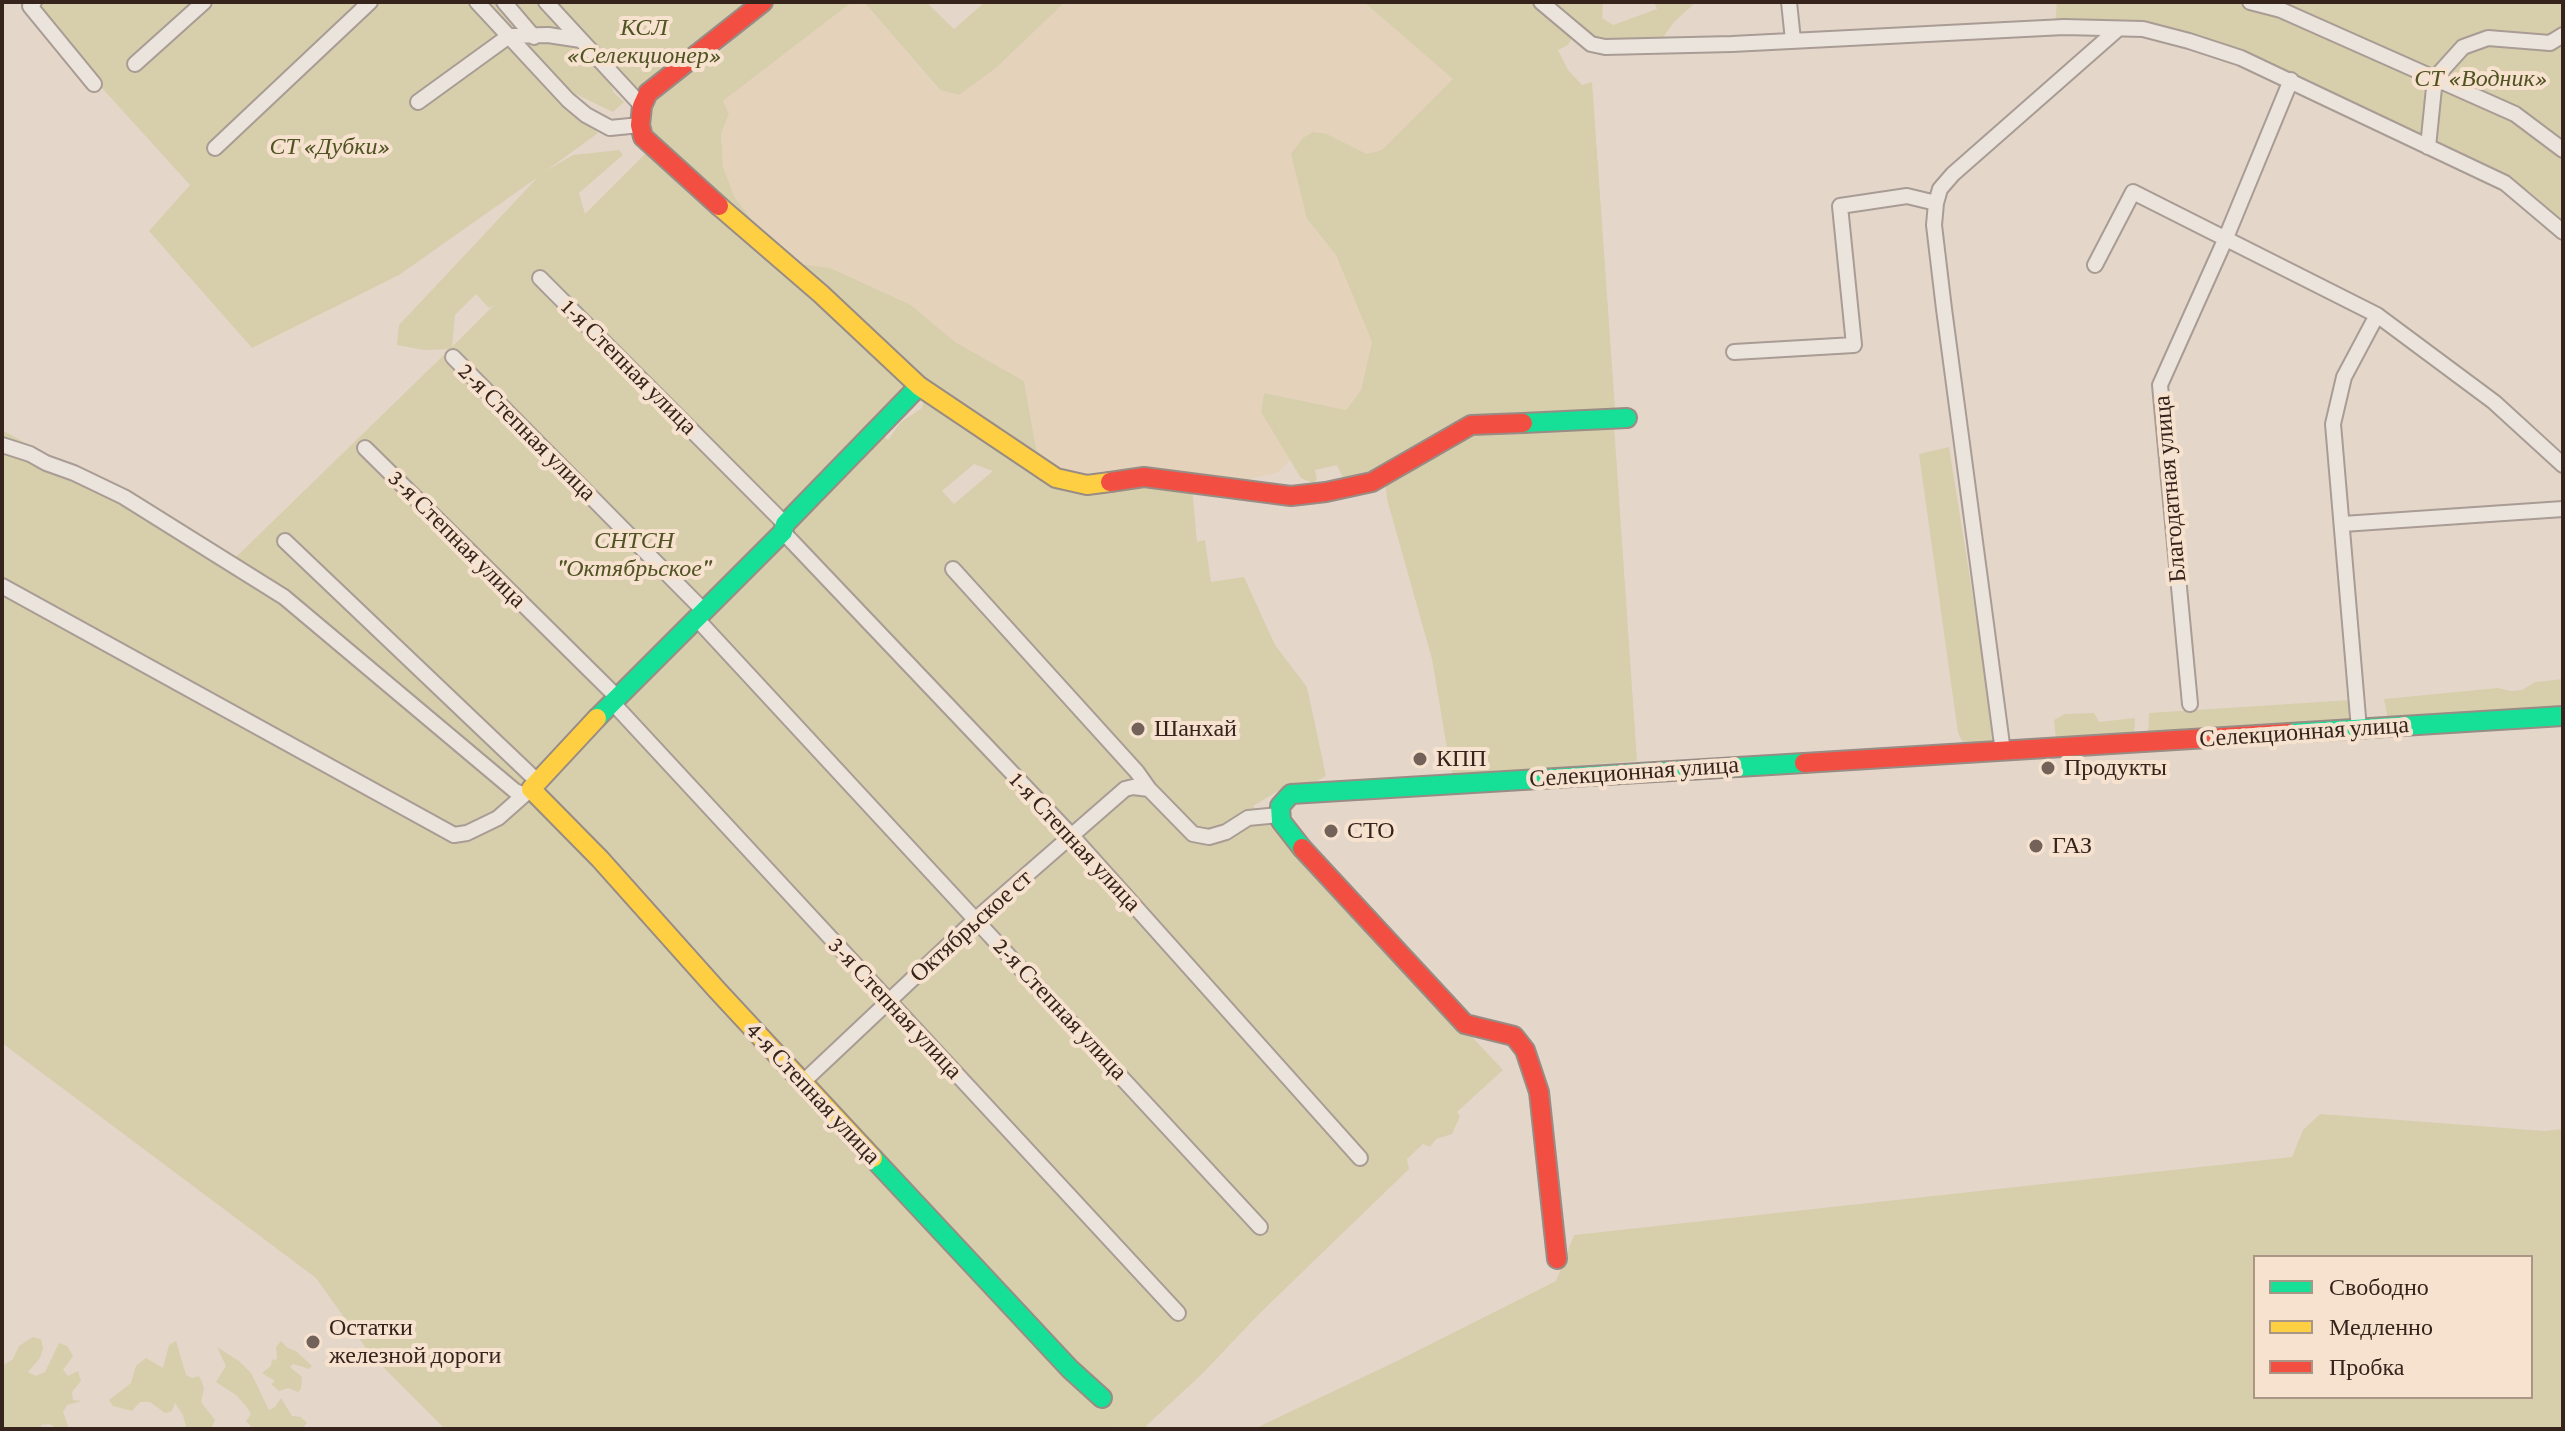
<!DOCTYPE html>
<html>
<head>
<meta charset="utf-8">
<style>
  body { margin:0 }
  #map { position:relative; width:2565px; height:1431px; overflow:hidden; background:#e4d7ca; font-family:"Crimson Pro",serif }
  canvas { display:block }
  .frame { position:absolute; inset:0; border:4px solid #36231c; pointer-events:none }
  .legend { position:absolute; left:2253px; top:1255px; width:280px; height:144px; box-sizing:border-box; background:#f6e2cf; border:2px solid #a99687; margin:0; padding:10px 14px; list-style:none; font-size:24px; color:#36231c }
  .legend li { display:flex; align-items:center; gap:16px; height:40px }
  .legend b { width:40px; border:2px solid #a99687 }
</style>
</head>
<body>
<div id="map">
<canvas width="2565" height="1431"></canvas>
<div class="frame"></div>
<ul class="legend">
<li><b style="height:10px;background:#16e098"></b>Свободно</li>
<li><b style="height:10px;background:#ffcf43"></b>Медленно</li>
<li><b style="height:10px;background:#f24e42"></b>Пробка</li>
</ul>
</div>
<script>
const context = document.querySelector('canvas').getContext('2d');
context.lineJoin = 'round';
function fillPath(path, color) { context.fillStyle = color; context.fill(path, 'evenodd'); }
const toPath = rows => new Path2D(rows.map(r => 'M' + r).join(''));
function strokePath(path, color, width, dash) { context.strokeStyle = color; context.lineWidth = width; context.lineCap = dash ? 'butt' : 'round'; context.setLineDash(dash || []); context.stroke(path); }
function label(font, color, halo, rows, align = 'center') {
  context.font = font + ' "Crimson Pro",serif'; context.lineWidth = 8; context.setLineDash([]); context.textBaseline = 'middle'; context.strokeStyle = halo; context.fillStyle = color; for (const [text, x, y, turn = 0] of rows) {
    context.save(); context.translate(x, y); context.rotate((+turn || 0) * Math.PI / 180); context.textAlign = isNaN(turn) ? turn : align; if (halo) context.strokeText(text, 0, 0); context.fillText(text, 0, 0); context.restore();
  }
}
const farmland = toPath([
  [852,2,864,2,939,90,997,67,1065,2,1364,2,1454,78,1382,150,1367,154,1327,134,1307,219,1336,255,1372,342,1361,390,1346,410,1264,393,1261,412,1291,460,1277,473,1244,480,1088,479,1053,469,1036,449,1024,381,955,342,911,305,793,263,767,240,734,196,723,167,721,133,729,114,723,101]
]);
const green = toPath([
  [24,2,466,2,536,78,598,133,546,171,573,155,619,150,623,155,579,193,585,214,648,151,920,390,882,434,888,440,901,422,922,408,925,394,1055,480,1144,480,1192,488,1197,542,1205,540,1211,582,1244,577,1275,645,1307,687,1326,776,1315,782,1292,783,1253,806,1265,820,1281,830,1306,860,1503,1070,1457,1112,1460,1116,1452,1134,1436,1139,1430,1147,1423,1144,1407,1159,1409,1169,1258,1315,1202,1374,1146,1426,1148,1429,1119,1429,1118,1426,1113,1429,1110,1426,1109,1429,445,1429,371,1355,316,1278,2,1043,2,430,234,559,450,349,424,350,397,345,399,325,538,177,399,275,252,348,149,231,190,185],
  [476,294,489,308,494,305,452,347,455,315],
  [974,464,993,471,954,504,942,491],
  [483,2,537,2,608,78,614,93,624,102,613,112,563,88],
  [549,2,757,2,640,97],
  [776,2,852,2,723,101,729,114,721,133,723,167,734,196,767,240,647,134,645,110,688,67,696,73],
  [864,2,926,2,954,29,985,2,1065,2,997,67,959,95,940,90],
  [1364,2,1536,2,1566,27,1572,38,1568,45,1558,50,1568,70,1582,85,1592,82,1615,408,1613,413,1471,421,1383,468,1343,478,1337,465,1315,470,1317,480,1313,483,1301,478,1261,412,1264,393,1346,410,1361,390,1372,342,1336,255,1307,219,1291,154,1303,138,1313,132,1327,134,1367,154,1382,150,1453,79],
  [1552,2,1603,2,1602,18,1613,25,1657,9,1654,2,1696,2,1674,22,1661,40,1595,40],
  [2057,2,2563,2,2563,222,2529,191,2500,173,2192,36,2055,24],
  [793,263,830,268,911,305,955,342,1024,381,1036,449,1053,469,922,381],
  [1614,425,1637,761,1453,775,1450,766,1432,659,1387,499,1385,479,1480,431],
  [1949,447,1996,742,1965,746,1958,733,1919,454],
  [2563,679,2563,708,2388,720,2384,699,2498,688,2511,691,2522,690,2535,682],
  [2351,700,2352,722,2148,734,2149,713],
  [2094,713,2099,722,2135,718,2134,735,2056,740,2054,720,2065,714],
  [2320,1114,2545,1131,2563,1129,2563,1429,1254,1429,1397,1361,1556,1281,1574,1235,2292,1157,2303,1130],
  [2255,1257,2531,1257,2531,1397,2255,1397],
  [33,1337,41,1339,43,1348,40,1358,28,1372,36,1376,45,1372,59,1343,67,1346,73,1356,63,1370,68,1376,78,1371,81,1381,72,1392,73,1400,82,1401,67,1405,63,1412,68,1426,66,1429,58,1429,49,1424,41,1425,40,1429,2,1429,2,1366,13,1359,19,1346],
  [176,1341,186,1375,192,1378,199,1376,202,1382,204,1389,201,1402,215,1420,211,1429,169,1429,186,1427,183,1415,175,1403,172,1411,165,1413,150,1402,140,1402,132,1411,113,1406,109,1400,131,1383,136,1366,146,1358,163,1368,169,1345],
  [281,1341,288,1348,296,1351,312,1366,309,1369,293,1364,290,1367,302,1377,301,1389,298,1392,288,1388,279,1391,271,1384,275,1381,262,1373,271,1366,272,1359,275,1361,277,1358,276,1347],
  [217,1347,239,1361,251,1373,269,1410,275,1407,281,1398,292,1416,301,1417,307,1423,302,1429,253,1429,246,1421,251,1414,246,1406,236,1395,216,1382,226,1366]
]);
const street = toPath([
  [34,2,30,6,94,84],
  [477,2,568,100,586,115,610,128,640,125],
  [504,2,534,37],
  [546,2,642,106],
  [1541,2,1591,44,1605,47,1732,44,2064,27,2143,29,2189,41,2241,58,2505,183,2563,232],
  [1789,2,1793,40],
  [2250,2,2281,10,2515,114,2563,150],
  [135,64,204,2],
  [418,102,509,36,548,35,581,40],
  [2428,147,2435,78,2463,47,2488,38,2550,43,2563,35],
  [215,148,370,2],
  [2095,265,2133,192,2377,315,2494,402,2563,465],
  [540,278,785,524],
  [1734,352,1854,345,1840,206,1907,196,1936,203],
  [453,357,703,610],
  [2,445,30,454,46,463,74,473,124,497,284,597,515,791,524,795,531,789],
  [365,448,617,697],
  [2343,524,2563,509],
  [783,532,1072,836,1360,1158],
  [285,541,536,780],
  [953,569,1137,772,1149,789,1193,834,1209,837,1226,832,1248,818,1279,815],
  [2,586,454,835,467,833,498,818,524,795],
  [696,618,1260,1227],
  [612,702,1178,1313],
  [2190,704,2160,385,2225,240,2291,80],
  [2359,729,2333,424,2344,377,2377,315],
  [2003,752,1944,309,1934,225,1936,203,1940,189,1953,174,2118,29],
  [803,1082,976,919,1125,789,1133,787,1149,789]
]);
const fast = toPath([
  [1523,423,1627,418],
  [597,718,783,532,785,524,919,386],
  [2289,733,2563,716],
  [1302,848,1281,821,1280,806,1291,794,1804,763],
  [873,1158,1070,1369,1102,1398]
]);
const slow = toPath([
  [719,206,821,294,919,386,1056,478,1087,485,1110,482],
  [597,718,531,789,600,859,717,990,873,1158]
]);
const jam = toPath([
  [719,206,643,137,640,125,642,106,648,93,763,2],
  [1110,482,1144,477,1291,496,1326,492,1372,482,1471,425,1523,423],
  [1804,763,2289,733],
  [1302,848,1465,1024,1514,1036,1525,1050,1539,1092,1557,1259]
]);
const markers = [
  [1138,729,8,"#736259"],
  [1420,759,8,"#736259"],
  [2048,768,8,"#736259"],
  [1331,831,8,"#736259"],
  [2036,846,8,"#736259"],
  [313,1342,8,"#736259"]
];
const parkNames = [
  ["КСЛ",644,28],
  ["«Селекционер»",644,56],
  ["СТ «Водник»",2481,79],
  ["СТ «Дубки»",330,147],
  ["СНТСН",634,541],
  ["\"Октябрьское\"",634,569]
];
const streetNames = [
  ["1-я Степная улица",629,367,45],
  ["2-я Степная улица",527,432,45],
  ["Благодатная улица",2170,489,-95],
  ["3-я Степная улица",457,539,45],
  ["Селекционная улица",2304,732,-4],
  ["Селекционная улица",1634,772,-4],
  ["1-я Степная улица",1075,842,47],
  ["Октябрьское ст",971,926,-42],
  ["3-я Степная улица",895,1008,47],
  ["2-я Степная улица",1060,1009,47],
  ["4-я Степная улица",813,1093,47]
];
const poiNames = [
  ["Шанхай",1154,729],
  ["КПП",1436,759],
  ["Продукты",2064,768],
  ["СТО",1347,831],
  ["ГАЗ",2052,846],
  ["Остатки",329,1328],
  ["железной дороги",329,1356]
];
fillPath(farmland, '#e4d3ba');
fillPath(green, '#d7ceac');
strokePath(street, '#a89c94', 18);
strokePath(fast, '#988c84', 22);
strokePath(slow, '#988c84', 22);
strokePath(jam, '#988c84', 22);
strokePath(street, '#ebe4dc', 14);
strokePath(fast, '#16e098', 18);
strokePath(slow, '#ffcf43', 18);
strokePath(jam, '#f24e42', 18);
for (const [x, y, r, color] of markers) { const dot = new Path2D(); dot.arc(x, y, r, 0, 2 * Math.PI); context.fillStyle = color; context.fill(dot); strokePath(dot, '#f6e2cf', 3); }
label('italic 24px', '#505322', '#f6e2cf', parkNames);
label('24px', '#36231c', '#f6e2cf', streetNames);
label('24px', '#36231c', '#f6e2cf', poiNames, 'left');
</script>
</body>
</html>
